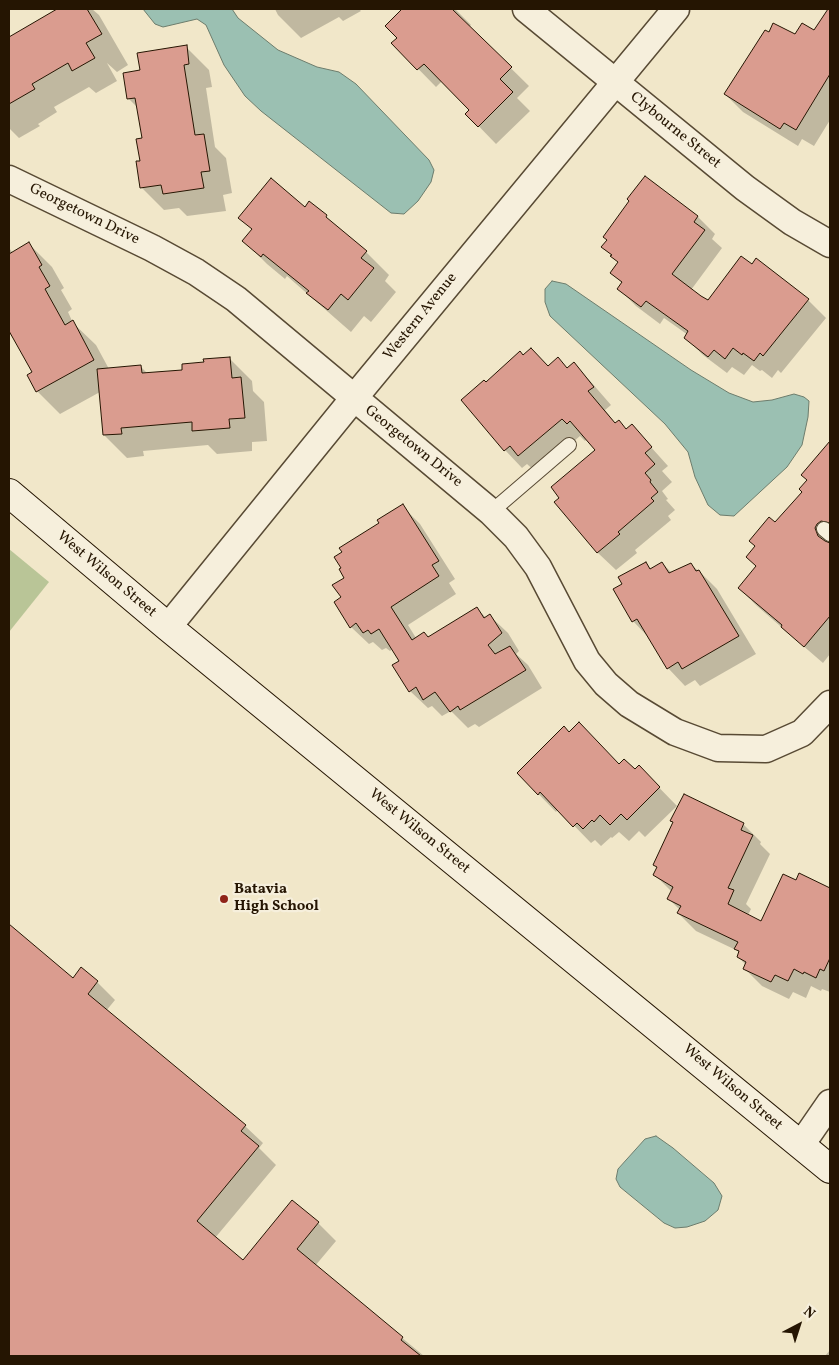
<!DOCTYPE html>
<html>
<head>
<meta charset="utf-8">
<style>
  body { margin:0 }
  #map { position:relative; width:839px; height:1365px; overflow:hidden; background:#f1e7c9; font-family:Vollkorn,serif }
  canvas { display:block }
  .frame { position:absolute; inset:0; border:10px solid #251502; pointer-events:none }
  .north { position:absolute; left:774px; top:1300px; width:50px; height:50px; -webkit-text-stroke:4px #f6efdc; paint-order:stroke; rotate:40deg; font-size:14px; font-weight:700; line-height:20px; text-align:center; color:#251502 }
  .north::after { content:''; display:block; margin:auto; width:18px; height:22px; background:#251502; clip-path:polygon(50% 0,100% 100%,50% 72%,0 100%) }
</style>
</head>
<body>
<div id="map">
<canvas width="839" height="1365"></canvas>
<div class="frame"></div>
<div class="north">N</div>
</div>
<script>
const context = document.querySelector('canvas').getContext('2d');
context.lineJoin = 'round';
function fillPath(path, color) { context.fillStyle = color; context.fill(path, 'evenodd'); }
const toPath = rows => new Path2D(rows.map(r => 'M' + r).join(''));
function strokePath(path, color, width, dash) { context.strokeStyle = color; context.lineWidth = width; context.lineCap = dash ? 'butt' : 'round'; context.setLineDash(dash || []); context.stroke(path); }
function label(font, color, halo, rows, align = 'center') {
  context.font = font + ' Vollkorn,serif'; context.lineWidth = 4.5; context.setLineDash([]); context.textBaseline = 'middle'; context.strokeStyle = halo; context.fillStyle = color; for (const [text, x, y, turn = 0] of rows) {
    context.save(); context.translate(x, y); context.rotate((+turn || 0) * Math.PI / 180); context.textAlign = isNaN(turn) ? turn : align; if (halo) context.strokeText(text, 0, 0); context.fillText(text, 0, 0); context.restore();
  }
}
const green = toPath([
  [9,549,49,582,9,632]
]);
const water = toPath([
  [143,9,232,9,238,18,278,50,317,67,339,72,356,84,429,160,434,170,431,182,418,201,404,214,391,213,261,111,245,96,224,65,206,25,197,19,163,27,155,24,143,9],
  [552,281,566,284,691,370,729,393,753,402,772,400,794,394,804,397,809,401,808,417,802,445,787,467,734,516,720,515,708,505,695,477,688,452,665,424,550,316,545,302,545,289,552,281],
  [656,1136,673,1148,714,1183,722,1196,718,1210,705,1221,687,1227,675,1228,664,1223,620,1187,616,1179,618,1169,645,1139,656,1136]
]);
const shadow = toPath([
  [59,9,92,9,99,15,128,65,117,72,107,63,117,81,96,93,89,87,54,107,57,112,38,124,40,126,19,138,9,128,9,38],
  [275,9,359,9,361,11,343,21,339,17,301,38,278,15],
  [404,9,455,9,471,25,469,27,529,86,517,98,530,111,496,144,467,114,471,110,442,81,436,87,393,43,398,38,387,26],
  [819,25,830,32,830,120,814,146,802,139,798,146,743,112,725,94,769,33,796,36,815,32],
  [186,47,209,70,212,87,206,88,215,147,226,158,232,193,223,195,226,211,187,216,179,208,164,210,141,187,141,162,143,139,138,108,128,98,141,71],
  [645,177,698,217,715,234,712,239,722,248,691,290,708,301,752,266,756,260,808,300,826,318,781,373,778,370,772,378,762,370,760,371,752,365,744,375,732,367,727,373,703,355,685,337,688,335,664,318,660,324,636,306,619,289,623,284,612,273,619,263,603,247],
  [310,203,366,252,389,275,385,281,396,292,371,322,364,316,351,332,287,276,285,279,267,264,244,241,253,230,240,218,305,209],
  [29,244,52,267,64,288,61,290,72,309,68,312,73,323,96,345,109,369,140,366,148,374,184,371,229,358,252,381,253,391,264,402,267,441,252,442,252,451,217,454,208,445,143,451,144,456,127,458,104,435,100,392,60,414,37,391,33,373,13,337,9,333,9,248,13,253],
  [523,356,548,367,558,358,568,369,574,364,591,382,611,405,605,410,616,424,627,430,632,426,668,466,662,471,672,482,662,491,668,499,666,500,675,510,668,516,671,520,635,550,637,553,616,570,598,553,556,503,597,450,587,439,585,441,580,436,537,473,527,464,522,468,505,450,486,383],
  [830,456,830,547,825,555,824,561,830,566,830,654,823,663,757,606,739,588,757,567,775,524,804,492],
  [402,506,420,524,455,579,449,583,456,594,408,625,416,638,429,638,477,608,486,618,490,616,508,633,519,651,516,654,528,665,542,688,479,727,475,724,468,728,451,711,442,716,432,706,428,708,410,691,400,661,393,649,390,651,386,648,382,650,373,642,369,644,351,627,342,598,346,578,380,523],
  [645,563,651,569,662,563,672,573,691,565,699,571,717,589,756,654,700,686,695,680,685,686,668,668,650,639,633,621,624,585],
  [569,733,620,765,635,771,639,767,677,806,645,837,639,831,629,841,619,832,612,838,611,837,601,846,595,840,591,843,558,809,556,812,518,773],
  [743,824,761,842,760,844,770,854,746,904,751,909,748,915,762,923,796,882,799,875,830,890,830,992,822,989,821,991,811,986,806,998,793,992,789,999,762,986,744,968,746,965,738,957,740,953,738,951,696,931,678,913,680,910,669,899,672,892,655,875,658,868,654,864],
  [9,926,73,979,82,969,97,982,115,1000,106,1011,245,1126,263,1143,259,1148,276,1165,215,1238,243,1261,318,1223,336,1241,315,1266,424,1356,9,1356],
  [830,1350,830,1356,825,1356]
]);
const building = toPath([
  [57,9,87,9,102,34,86,43,95,58,72,71,68,63,32,84,35,89,9,104,9,37,57,9],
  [402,9,452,9,512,67,500,79,513,92,478,127,465,114,469,110,424,64,417,70,391,43,397,38,385,26,402,9],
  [828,9,830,9,830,74,796,130,784,123,780,129,724,94,765,30,769,32,773,23,795,34,802,23,814,30,828,9],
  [187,45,189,64,184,65,195,135,204,134,210,171,201,172,204,188,163,194,161,185,140,188,136,161,140,161,136,139,142,138,135,98,127,99,123,73,140,70,137,53,187,45],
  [645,176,698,216,694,222,705,230,672,274,701,296,708,300,741,256,752,264,756,258,809,299,763,356,760,353,754,361,743,353,742,355,733,348,725,359,714,350,708,357,684,338,688,331,646,301,641,307,617,289,622,282,610,273,618,262,610,256,612,255,601,247,607,240,603,237,629,201,627,199,645,176],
  [271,178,305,207,309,201,327,215,326,217,367,251,361,258,374,268,348,300,341,294,328,310,306,293,309,291,263,254,261,257,242,241,252,229,238,218,271,178],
  [29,242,42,265,39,267,50,286,45,289,65,325,73,320,94,360,36,392,27,375,32,372,9,331,9,254,29,242],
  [531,348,548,366,558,357,567,368,574,362,594,387,588,391,615,423,619,420,626,429,632,424,652,447,645,453,655,464,645,473,651,480,650,482,658,492,651,498,654,501,618,532,620,534,597,553,554,502,559,498,551,487,595,450,570,421,567,424,562,419,518,456,510,446,504,451,461,400,484,380,486,382,520,351,523,355,531,348],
  [230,357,232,378,241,377,245,418,229,419,230,428,192,431,192,422,121,428,122,434,103,435,97,369,141,365,142,373,182,370,182,364,204,362,203,359,230,357],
  [830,441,830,523,821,521,817,524,815,528,818,536,825,541,830,543,830,616,804,647,781,627,782,625,738,588,756,566,746,557,755,546,749,541,769,517,775,522,802,492,799,489,807,480,801,475,830,441],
  [403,504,439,561,432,565,439,576,391,607,412,640,424,632,428,637,477,607,484,618,490,614,502,633,488,645,495,654,510,646,526,670,460,710,458,706,450,712,435,692,423,700,416,687,409,692,392,665,399,661,379,629,371,634,368,630,363,633,356,623,350,628,334,602,341,597,332,585,344,578,339,569,341,568,334,557,342,552,339,548,379,523,377,520,403,504],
  [646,562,650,569,662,562,669,573,691,563,696,571,699,570,739,636,682,669,678,662,667,669,637,619,632,622,613,589,622,584,618,577,646,562],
  [579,722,619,764,624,759,635,769,639,765,660,787,627,820,621,814,610,825,600,815,594,822,592,820,583,829,577,823,573,827,540,792,538,795,517,773,564,726,569,732,579,722],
  [684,794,744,823,741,830,753,835,728,888,734,890,728,904,761,921,783,874,796,880,799,873,830,888,830,958,824,971,820,969,816,978,804,972,803,974,794,969,788,981,775,975,771,982,743,969,746,962,737,957,739,951,734,949,738,942,677,913,681,906,667,899,673,887,653,875,657,867,653,865,673,822,670,821,684,794],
  [9,924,73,978,81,967,98,981,88,994,246,1125,241,1131,259,1146,197,1221,243,1260,292,1200,319,1222,297,1249,403,1337,401,1340,421,1356,9,1356,9,924]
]);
const lane = toPath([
  [491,512,569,445],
  [824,529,830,534]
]);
const street = toPath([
  [526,9,745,188,792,222,830,244],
  [9,179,152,248,196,272,236,299,491,512,516,537,538,567,587,661,606,684,629,704,675,732,718,748,766,749,802,733,830,704],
  [168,627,354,398,676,9],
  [801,1145,830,1103]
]);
const secondary = toPath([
  [9,493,168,627,830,1169]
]);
const markers = [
  [224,899,5,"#8f2418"]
];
const streetNames = [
  ["Clybourne Street",675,131,39],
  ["Georgetown Drive",84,215,26],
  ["Western Avenue",421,317,-51],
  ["Georgetown Drive",413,447,39],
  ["West Wilson Street",106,575,40],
  ["West Wilson Street",419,832,39],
  ["West Wilson Street",732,1088,40]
];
const poiNames = [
  ["Batavia",234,890],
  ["High School",234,907]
];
fillPath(green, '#b9c597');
fillPath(water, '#9bc0b2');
strokePath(water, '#6c7c6c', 1);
fillPath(shadow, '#0003');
fillPath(building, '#da9c8f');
strokePath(building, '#251502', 1);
strokePath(lane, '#584a34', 16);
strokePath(street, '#584a34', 29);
strokePath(secondary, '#251502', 30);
strokePath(lane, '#f6efdc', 14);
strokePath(street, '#f6efdc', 26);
strokePath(secondary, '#f6efdc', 28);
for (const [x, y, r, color] of markers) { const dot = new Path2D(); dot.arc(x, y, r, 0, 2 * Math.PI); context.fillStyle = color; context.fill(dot); strokePath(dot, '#f6efdc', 2); }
label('15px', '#251502', '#f6efdc', streetNames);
label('bold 15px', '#251502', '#f6efdc', poiNames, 'left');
</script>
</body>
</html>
